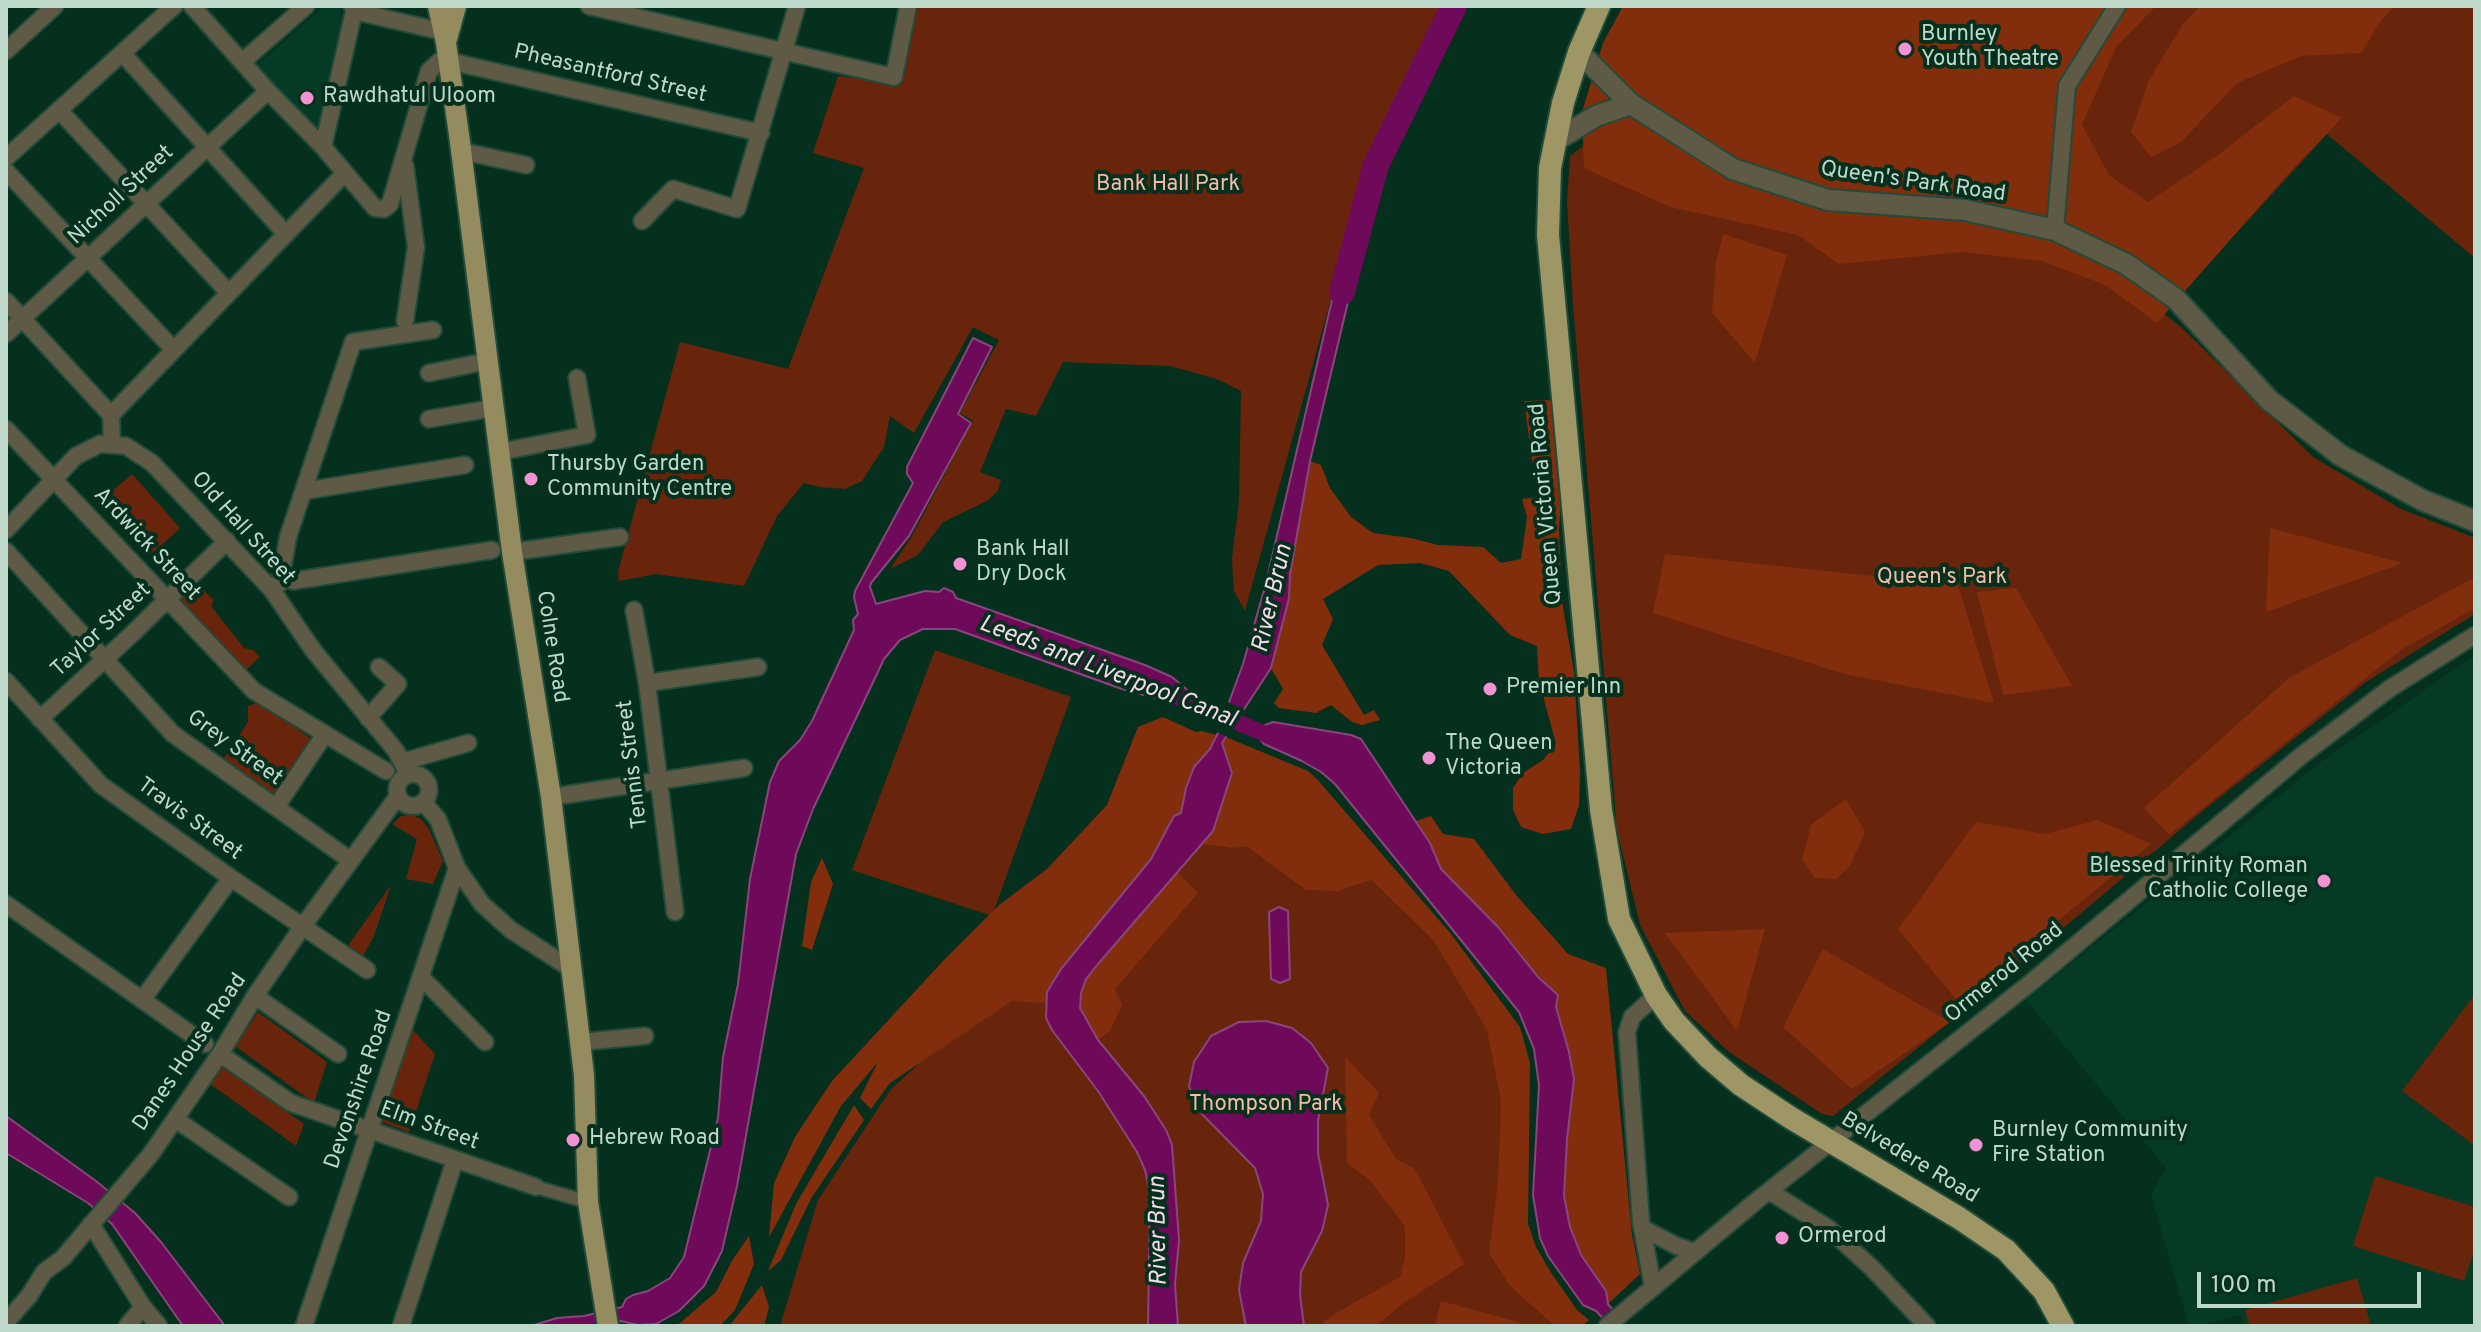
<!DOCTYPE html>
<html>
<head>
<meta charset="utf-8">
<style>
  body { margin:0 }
  #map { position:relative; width:2481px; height:1332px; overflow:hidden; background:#04301d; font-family:Overpass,sans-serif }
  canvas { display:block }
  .frame { position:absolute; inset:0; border:8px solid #bed9c9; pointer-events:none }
  .scale { position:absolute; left:2197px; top:1272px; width:224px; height:36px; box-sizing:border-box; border:4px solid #bed9c9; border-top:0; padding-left:10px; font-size:24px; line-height:28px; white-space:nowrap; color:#bed9c9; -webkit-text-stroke:6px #04301d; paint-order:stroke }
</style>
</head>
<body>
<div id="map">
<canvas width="2481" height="1332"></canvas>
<div class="frame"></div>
<div class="scale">100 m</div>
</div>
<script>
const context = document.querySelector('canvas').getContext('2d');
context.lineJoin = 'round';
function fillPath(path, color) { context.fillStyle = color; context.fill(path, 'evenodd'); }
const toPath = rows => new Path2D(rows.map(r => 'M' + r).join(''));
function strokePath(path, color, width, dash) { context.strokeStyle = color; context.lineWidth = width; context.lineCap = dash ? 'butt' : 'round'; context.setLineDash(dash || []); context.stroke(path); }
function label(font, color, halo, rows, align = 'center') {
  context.font = font + ' Overpass,sans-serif'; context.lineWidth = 8; context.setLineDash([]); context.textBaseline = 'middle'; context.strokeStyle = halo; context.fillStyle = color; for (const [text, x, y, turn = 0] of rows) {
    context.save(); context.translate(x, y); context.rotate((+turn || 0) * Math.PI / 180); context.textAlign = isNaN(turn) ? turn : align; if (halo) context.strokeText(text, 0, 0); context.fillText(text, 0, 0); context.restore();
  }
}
const built = toPath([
  [324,6,340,6,344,29,318,131,257,65],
  [2475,655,2475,1326,2245,1326,2241,1315,2200,1326,2189,1326,2151,1195,2166,1168,2026,1000,2322,761]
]);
const green = toPath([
  [918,6,1446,6,1383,123,1371,153,1245,611,1234,591,1232,559,1239,501,1241,391,1217,379,1170,366,1063,362,1036,416,1006,409,980,472,1001,480,998,491,987,501,943,522,918,555,890,569,912,536,973,421,960,413,999,340,973,327,914,433,890,416,884,447,862,481,845,489,820,487,804,483,777,516,744,586,656,574,619,581,618,572,680,342,788,369,864,168,813,153,838,76,901,84],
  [2099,6,2475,6,2475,258,2327,134,2176,299,2055,230],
  [1600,133,2030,239,2120,280,2181,327,2313,457,2401,509,2475,538,2475,614,2366,682,2200,813,1991,989,1833,1116,1822,1114,1729,1052,1685,1011,1640,925,1617,830,1573,305,1567,201,1570,156],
  [132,474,180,528,151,555,102,500],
  [195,582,214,600,211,606,244,648,253,650,260,657,245,671,178,599],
  [935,650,1071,697,992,916,852,870],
  [257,703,263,704,311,739,271,796,222,761,248,722,248,706],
  [412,815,421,819,429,829,443,861,433,884,406,879,417,839,392,824,401,816],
  [1200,844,1231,848,1248,847,1271,862,1339,891,1371,880,1433,940,1487,1030,1509,1101,1507,1187,1563,1326,780,1326,818,1200,891,1089,999,992,1093,973],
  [391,885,374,936,362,958,347,947],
  [2475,994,2475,1146,2402,1091],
  [258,1012,327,1062,314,1103,235,1046],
  [413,1030,435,1054,409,1132,382,1122],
  [222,1065,304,1124,296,1146,209,1083],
  [2375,1176,2475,1207,2475,1248,2464,1281,2353,1246],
  [2357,1278,2371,1326,2250,1326,2245,1310]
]);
const forest = toPath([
  [1623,6,2156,6,2116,47,2082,125,2109,175,2148,202,2218,155,2294,96,2342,118,2286,176,2157,323,2105,285,2042,261,1963,252,1839,264,1798,235,1670,207,1584,168,1582,112,1603,43],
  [2200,6,2396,6,2382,19,2361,53,2301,56,2237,83,2181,142,2151,157,2131,132,2149,80,2183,24],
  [1723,234,1787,255,1755,363,1712,313,1716,263],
  [1552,400,1562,480,1559,529,1562,601,1574,672,1580,772,1579,805,1571,829,1543,834,1521,827,1513,810,1513,788,1523,773,1543,760,1556,744,1539,681,1537,646,1510,635,1449,571,1420,563,1378,565,1323,599,1333,619,1322,645,1364,715,1374,710,1380,720,1362,725,1352,722,1331,705,1316,713,1279,708,1274,703,1283,689,1271,668,1289,598,1290,574,1310,461,1321,465,1330,488,1351,517,1373,533,1411,538,1438,545,1483,547,1501,563,1521,559,1527,517,1522,499,1537,497,1524,401],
  [2270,528,2403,563,2266,612],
  [1665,554,1958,585,1994,703,1844,674,1653,613],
  [2475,577,2475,608,2401,650,2169,835,2144,808,2289,678],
  [2016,588,2072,686,2003,695,1977,592],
  [1163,717,1196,732,1201,731,1217,735,1181,813,1174,816,1165,838,1134,882,1061,969,1047,992,1046,1003,1012,1001,890,1083,871,1109,860,1098,878,1062,841,1106,769,1237,774,1183,795,1137,832,1081,944,960,999,905,1047,869,1107,805,1138,727],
  [1226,737,1308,771,1317,779,1451,934,1520,1027,1530,1063,1528,1224,1536,1247,1550,1271,1577,1310,1589,1320,1582,1326,1555,1326,1510,1286,1489,1253,1498,1183,1501,1101,1487,1030,1433,940,1371,880,1339,891,1306,890,1248,847,1231,848,1200,844,1213,831,1232,773,1222,743],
  [1846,799,1865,832,1850,866,1836,879,1815,878,1802,860,1811,825],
  [1431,816,1443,834,1474,839,1516,895,1568,954,1606,968,1632,1235,1640,1274,1608,1304,1606,1291,1581,1255,1570,1227,1564,1196,1567,1139,1560,1022,1556,1007,1557,995,1538,977,1498,927,1441,869,1430,843,1416,821],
  [2098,820,2151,844,1959,1003,1898,929,1976,822,2045,834],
  [822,858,833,884,812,950,802,946,811,882],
  [1176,871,1198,893,1115,989,1122,1005,1110,1031,1098,1040,1080,1008,1081,993,1086,979],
  [1765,929,1737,1031,1665,933],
  [1823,949,1950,1022,1852,1089,1783,1027],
  [1345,1057,1379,1093,1369,1115,1396,1159,1415,1169,1464,1264,1405,1302,1376,1326,1324,1326,1324,1321,1338,1312,1400,1277,1405,1259,1405,1226,1369,1179,1347,1163],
  [854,1105,864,1120,812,1197,781,1260,768,1271,796,1204],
  [749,1236,754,1264,735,1310,720,1326,673,1326,680,1323,716,1292,733,1259],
  [762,1285,769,1307,764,1326,729,1326],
  [1441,1301,1519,1322,1519,1326,1435,1326]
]);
const water = toPath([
  [1342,257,1358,260,1310,461,1290,574,1289,598,1271,668,1222,743,1232,773,1213,831,1098,964,1086,979,1081,993,1080,1008,1098,1040,1144,1096,1166,1130,1172,1145,1179,1240,1175,1284,1178,1326,1148,1326,1150,1193,1145,1170,1137,1152,1098,1091,1052,1030,1046,1018,1047,992,1061,969,1151,859,1174,816,1181,813,1186,788,1194,767,1210,749,1217,735,1243,664,1265,587,1342,257],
  [973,338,992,347,958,414,971,423,909,536,871,583,870,587,876,604,925,591,939,592,944,588,953,592,956,598,1145,665,1172,677,1191,693,1198,705,1161,700,1119,688,955,629,923,629,900,640,884,659,813,809,796,854,737,1186,722,1251,704,1286,679,1311,656,1324,638,1325,621,1321,600,1326,531,1326,557,1318,584,1316,622,1307,626,1299,633,1295,648,1291,670,1278,684,1257,718,1118,723,1057,738,984,750,879,770,782,779,761,800,740,812,721,854,630,853,620,858,614,854,597,855,591,913,483,907,474,907,467,973,338],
  [1273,722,1351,735,1361,739,1430,843,1441,869,1498,927,1538,977,1558,995,1556,1007,1569,1052,1574,1079,1567,1139,1564,1196,1570,1227,1581,1255,1606,1291,1608,1304,1626,1326,1610,1326,1596,1311,1583,1305,1548,1256,1540,1238,1533,1195,1539,1085,1534,1049,1519,1012,1335,784,1321,772,1302,761,1264,744,1252,730,1273,722],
  [1279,907,1288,911,1290,979,1280,983,1271,979,1269,912,1279,907],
  [1266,1021,1292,1028,1311,1043,1328,1068,1318,1121,1318,1153,1328,1205,1322,1231,1301,1272,1300,1295,1304,1326,1246,1326,1239,1290,1243,1263,1261,1221,1263,1194,1255,1168,1197,1109,1189,1086,1194,1062,1211,1036,1239,1022,1266,1021],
  [6,1116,96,1181,135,1213,161,1242,225,1326,183,1326,112,1224,88,1203,6,1153,6,1116]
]);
const pier = toPath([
  [1226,701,1248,712,1230,738,1214,731]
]);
const canal = toPath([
  [1177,697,1270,736]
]);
const river = toPath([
  [1342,292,1376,165,1454,6]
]);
const pedestrian = toPath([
  [536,1187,588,1202]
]);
const minor = toPath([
  [192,6,268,91,323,147,375,208,384,209,390,204,429,71,440,61,449,61,761,133],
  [589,6,894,77,908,6],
  [354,11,444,32],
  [6,51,55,6],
  [122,53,285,233],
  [242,62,306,6],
  [59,110,229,293],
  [323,147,354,11,352,6],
  [461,151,526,165],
  [6,158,174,6],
  [405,165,416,247,405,321],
  [6,171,174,350],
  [642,221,673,189,737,209,797,6],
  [2055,230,2067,86,2117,6],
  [6,301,111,415,112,444],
  [6,334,268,91],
  [429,373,488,361],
  [111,415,345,173],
  [429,419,494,408],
  [6,429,254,691,386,771],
  [499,452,587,435,577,378],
  [304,491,465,465],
  [6,530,76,456,100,444,126,446,152,463,272,590,313,650,396,751,408,774],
  [6,551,173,734,350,860],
  [512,552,620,537],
  [281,577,293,581,492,550],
  [272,590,280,583,288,537,353,342,433,330],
  [634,610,647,683,675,912],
  [6,681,101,785,231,878,367,970],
  [647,683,758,667],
  [368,718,398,684,379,667],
  [40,719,132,634,227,541],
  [402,762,468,743],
  '397 790a16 16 0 1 1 32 0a16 16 0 1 1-32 0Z',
  [551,797,744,768],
  [423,802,438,819,457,868,482,904,511,930,573,970],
  [276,807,325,734],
  [6,904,205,1044],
  [422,978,485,1042],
  [255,996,338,1054],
  [142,1000,231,878],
  [581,1042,645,1036],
  [220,1054,291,1103,536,1187],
  [175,1119,289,1197],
  [1769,1191,1828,1228,1872,1268,1927,1326],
  [91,1224,143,1307,159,1326],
  [1642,1228,1677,1246,1694,1252],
  [1653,1287,1641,1222,1627,1032,1632,1017,1656,995],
  [6,1322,29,1296,44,1272,63,1258,151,1154,220,1054,255,996,303,926,398,796],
  [127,1326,143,1307],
  [304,1326,457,868],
  [401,1326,455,1160],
  [1607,1326,1755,1202,2034,980,2301,756,2389,689,2475,635]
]);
const tertiary = toPath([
  [1579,52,1631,104,1733,169,1828,200,1965,210,2055,230,2126,264,2176,299,2269,400,2340,455,2422,500,2475,521],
  [1555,141,1596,116,1631,104]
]);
const primary = toPath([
  [438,6,446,43,460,142,512,552,551,797,584,1075,588,1202,608,1326],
  [447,39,456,6]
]);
const trunk = toPath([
  [1599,6,1579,52,1563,103,1550,168,1548,235,1601,810,1619,919,1656,995,1674,1021,1708,1057,1741,1085,1791,1118,1959,1218,2006,1250,2044,1291,2063,1326]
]);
const markers = [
  [1905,49,8,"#f391d5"],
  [307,98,8,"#f391d5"],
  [531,479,8,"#f391d5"],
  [960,564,8,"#f391d5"],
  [1490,689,8,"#f391d5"],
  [1429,758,8,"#f391d5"],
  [2324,881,8,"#f391d5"],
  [573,1140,8,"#f391d5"],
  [1976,1145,8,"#f391d5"],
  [1782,1238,8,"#f391d5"]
];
const poiNames = [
  ["Burnley",1921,36],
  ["Youth Theatre",1921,61],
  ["Rawdhatul Uloom",323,98],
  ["Thursby Garden",547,466],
  ["Community Centre",547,491],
  ["Bank Hall",976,551],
  ["Dry Dock",976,576],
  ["Premier Inn",1506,689],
  ["The Queen",1445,745],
  ["Victoria",1445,770],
  ["Blessed Trinity Roman",2308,868,"right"],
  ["Catholic College",2308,893,"right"],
  ["Burnley Community",1992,1132],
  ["Fire Station",1992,1157],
  ["Hebrew Road",589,1140],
  ["Ormerod",1798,1238]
];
const streetNames = [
  ["Pheasantford Street",610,75,13],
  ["Queen's Park Road",1913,183,8],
  ["Nicholl Street",122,196,-43],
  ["Queen Victoria Road",1547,504,-95],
  ["Old Hall Street",242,529,48],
  ["Ardwick Street",146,545,47],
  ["Taylor Street",102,631,-43],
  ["Colne Road",551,647,81],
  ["Grey Street",234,749,36],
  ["Tennis Street",634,764,-97],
  ["Travis Street",189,820,36],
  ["Ormerod Road",2005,974,-39],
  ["Danes House Road",191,1053,-56],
  ["Devonshire Road",360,1090,-71],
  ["Elm Street",429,1127,20],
  ["Belvedere Road",1909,1159,31]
];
const parkNames = [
  ["Bank Hall Park",1168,186],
  ["Queen's Park",1942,579],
  ["Thompson Park",1266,1106]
];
const waterNames = [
  ["River Brun",1274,599,-77],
  ["Leeds and Liverpool Canal",1107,673,21],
  ["River Brun",1160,1231,-91]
];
fillPath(built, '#053a24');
fillPath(green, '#68250b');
fillPath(forest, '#822e0d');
fillPath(water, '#6f095a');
strokePath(water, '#87477b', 2);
fillPath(pier, '#04301d');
strokePath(canal, '#6f095a', 16);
strokePath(river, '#6f095a', 26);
strokePath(pedestrian, '#224b39', 16);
strokePath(minor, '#224b39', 20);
strokePath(tertiary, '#224b39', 24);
strokePath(primary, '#224b39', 24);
strokePath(trunk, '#224b39', 26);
strokePath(pedestrian, '#5e5a45', 12);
strokePath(minor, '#5e5a45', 16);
strokePath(tertiary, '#5e5a45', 20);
strokePath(primary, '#948c5f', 20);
strokePath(trunk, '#9e9664', 22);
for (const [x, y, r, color] of markers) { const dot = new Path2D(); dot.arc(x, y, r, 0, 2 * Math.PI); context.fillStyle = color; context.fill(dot); strokePath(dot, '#04301d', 3); }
label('22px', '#bed9c9', '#04301d', poiNames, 'left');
label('22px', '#bed9c9', '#04301d', streetNames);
label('22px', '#f6bba7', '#04301d', parkNames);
label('italic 24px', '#f4d9ea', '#04301d', waterNames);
</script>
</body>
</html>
